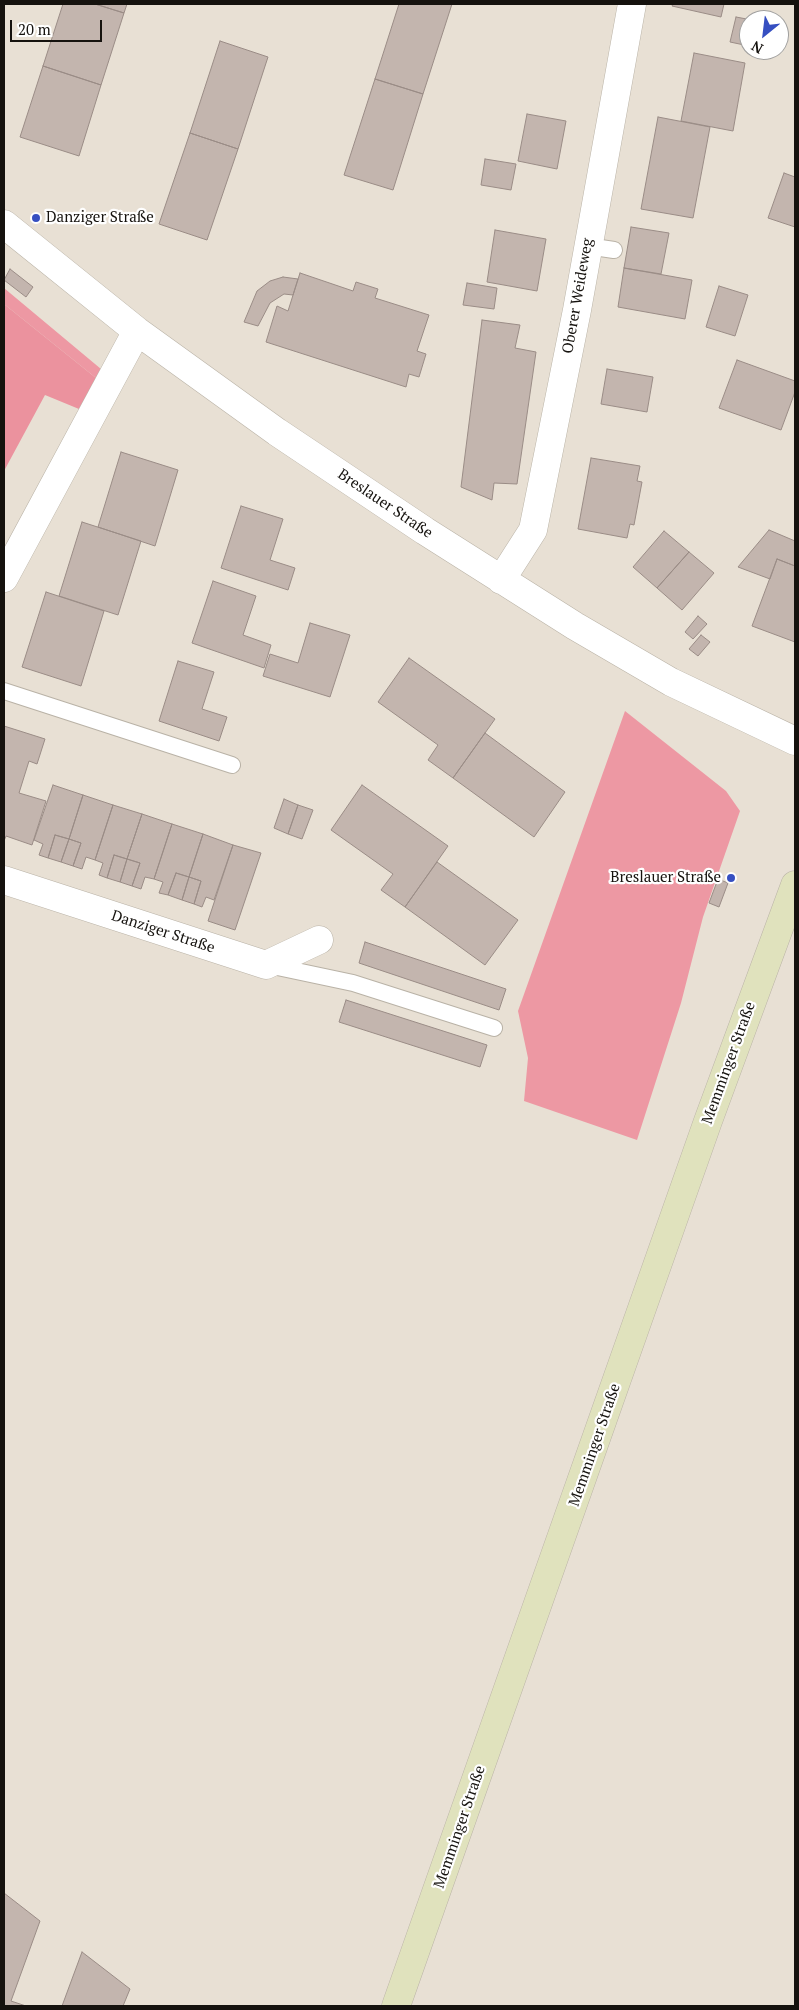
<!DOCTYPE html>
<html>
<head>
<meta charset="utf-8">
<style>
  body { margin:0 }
  #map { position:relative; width:799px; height:2010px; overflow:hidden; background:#e8e0d4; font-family:"PT Serif",serif }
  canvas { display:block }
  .frame { position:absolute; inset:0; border:5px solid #15120e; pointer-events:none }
  .north { position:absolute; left:739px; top:10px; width:50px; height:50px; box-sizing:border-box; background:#fff; border:1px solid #a1a09f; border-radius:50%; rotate:209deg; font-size:14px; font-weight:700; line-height:20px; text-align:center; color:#15120e }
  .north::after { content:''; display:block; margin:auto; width:18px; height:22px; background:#364fc1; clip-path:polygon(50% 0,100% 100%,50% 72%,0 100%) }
  .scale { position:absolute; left:10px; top:20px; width:92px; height:22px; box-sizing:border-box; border:2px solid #15120e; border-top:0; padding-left:6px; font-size:15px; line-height:18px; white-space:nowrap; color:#15120e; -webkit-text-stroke:4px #fff; paint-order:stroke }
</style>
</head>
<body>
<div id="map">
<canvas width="799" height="2010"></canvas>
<div class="frame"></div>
<div class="north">N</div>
<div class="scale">20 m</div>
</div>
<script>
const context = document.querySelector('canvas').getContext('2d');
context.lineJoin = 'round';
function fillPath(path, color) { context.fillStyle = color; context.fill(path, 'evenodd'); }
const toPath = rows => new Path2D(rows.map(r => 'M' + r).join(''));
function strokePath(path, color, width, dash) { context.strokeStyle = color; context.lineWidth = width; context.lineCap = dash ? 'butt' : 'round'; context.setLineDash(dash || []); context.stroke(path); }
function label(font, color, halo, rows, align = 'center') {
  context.font = font + ' "PT Serif",serif'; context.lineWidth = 4.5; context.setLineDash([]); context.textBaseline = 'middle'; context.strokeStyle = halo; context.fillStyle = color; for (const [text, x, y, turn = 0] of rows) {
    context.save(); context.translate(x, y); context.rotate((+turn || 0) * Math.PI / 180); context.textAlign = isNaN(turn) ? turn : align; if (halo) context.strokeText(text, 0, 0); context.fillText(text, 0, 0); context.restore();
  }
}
const green = toPath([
  [4,288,101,369,96,378,4,304],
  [625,711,726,791,740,811,703,917,681,1003,637,1140,524,1101,528,1058,518,1011]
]);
const forest = toPath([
  [4,304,96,378,79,409,45,395,4,471]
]);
const building = toPath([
  [63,4,95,4,124,13,101,85,43,66,63,4],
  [95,4,127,4,124,13,95,4],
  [399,4,452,4,423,94,375,79,399,4],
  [673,4,724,4,721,17,672,6,673,4],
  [736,17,752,20,749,20,749,46,730,42,736,17],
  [220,41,268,57,238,149,190,133,220,41],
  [694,53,745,63,733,131,681,121,694,53],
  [43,66,101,85,79,156,20,137,43,66],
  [375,79,423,94,393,190,344,175,375,79],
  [527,114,566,121,557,169,518,161,527,114],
  [658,117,710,127,693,218,641,209,658,117],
  [190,133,238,149,207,240,159,224,190,133],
  [485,159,516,164,511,190,481,185,485,159],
  [784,173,795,177,795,227,768,218,784,173],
  [631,227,669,233,661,274,624,268,631,227],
  [495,230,546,239,537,291,487,282,495,230],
  [624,268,692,280,685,319,618,307,624,268],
  [10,269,33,287,26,297,4,280,10,269],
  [300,273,353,291,356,282,378,289,375,298,429,315,417,351,426,354,419,377,409,374,406,387,266,342,277,306,288,311,300,273],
  [283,277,298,279,293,295,284,294,270,303,258,326,244,322,257,291,270,281,283,277],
  [467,283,497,288,494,309,463,305,467,283],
  [719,286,748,295,735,336,706,327,719,286],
  [482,320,520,325,515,348,536,352,517,484,494,483,492,500,461,487,482,320],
  [737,360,795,381,795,392,781,430,719,408,737,360],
  [607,369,653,377,647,412,601,404,607,369],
  [121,452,178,470,155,546,98,527,121,452],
  [591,458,640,466,637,481,642,482,634,525,630,524,627,538,578,529,591,458],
  [241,506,283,519,270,560,295,568,288,590,221,568,241,506],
  [82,522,141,541,118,615,59,596,82,522],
  [769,530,795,541,795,566,777,559,770,579,738,567,769,530],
  [664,531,689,552,657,588,633,567,664,531],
  [689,552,714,573,682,610,657,588,689,552],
  [777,559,795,566,795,642,752,626,777,559],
  [213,581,256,596,243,635,271,645,264,668,192,643,213,581],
  [46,592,104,611,81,686,22,667,46,592],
  [698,616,707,624,693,639,685,632,698,616],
  [310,623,350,635,330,697,263,676,270,654,298,663,310,623],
  [701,635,710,642,698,656,689,649,701,635],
  [409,658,495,719,453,778,428,760,438,745,378,702,409,658],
  [178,661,214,672,202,709,227,717,219,741,159,721,178,661],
  [4,726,45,739,37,764,29,761,19,793,46,801,32,845,6,836,4,841,4,726],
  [485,733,565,792,534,837,453,778,485,733],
  [53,785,83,795,69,839,55,835,48,858,39,855,43,844,34,840,53,785],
  [362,785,448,846,405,907,381,890,393,874,331,830,362,785],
  [83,795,113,805,95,860,86,857,82,869,73,866,81,843,69,839,83,795],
  [284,799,298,805,288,834,274,828,284,799],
  [113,805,142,814,127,859,114,855,107,878,99,875,103,863,95,860,113,805],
  [298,805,313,810,302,839,288,834,298,805],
  [142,814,172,824,154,879,145,877,141,889,132,886,140,863,127,859,142,814],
  [172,824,203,834,189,877,176,873,168,895,159,893,163,882,154,879,172,824],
  [203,834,233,845,214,900,206,897,202,907,194,904,201,881,189,877,203,834],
  [55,835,69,839,61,862,48,858,55,835],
  [69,839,81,843,73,866,61,862,69,839],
  [233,845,261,853,235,930,208,921,233,845],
  [114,855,127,859,120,882,107,878,114,855],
  [127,859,140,863,132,886,120,882,127,859],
  [437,862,518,920,485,965,405,907,437,862],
  [176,873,189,877,182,900,168,895,176,873],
  [189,877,201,881,194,904,182,900,189,877],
  [718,879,728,883,719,907,709,903,718,879],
  [365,942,506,989,499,1010,359,963,365,942],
  [346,1000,487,1045,480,1067,339,1022,346,1000],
  [4,1893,40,1921,11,2001,26,2006,4,2006,4,1893],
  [82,1952,130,1989,123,2006,62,2006,82,1952]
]);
const lane = toPath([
  [587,246,614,250],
  [4,691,232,765],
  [268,965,353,983,494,1028]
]);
const street = toPath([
  [4,224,137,331,277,432,425,531,575,626,671,682,795,741],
  [4,578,137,331],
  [501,580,533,530,577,310,632,4],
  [4,880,266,965,319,940]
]);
const secondary = toPath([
  [396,2006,708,1121,795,885]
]);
const markers = [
  [36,218,5,"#364fc1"],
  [731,878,5,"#364fc1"]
];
const poiNames = [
  ["Danziger Straße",46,218],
  ["Breslauer Straße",721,878,"right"]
];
const streetNames = [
  ["Oberer Weideweg",578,296,-80],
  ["Breslauer Straße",385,504,34],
  ["Danziger Straße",163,932,18],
  ["Memminger Straße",729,1063,-70],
  ["Memminger Straße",595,1445,-71],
  ["Memminger Straße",460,1827,-71]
];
fillPath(green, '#ed98a3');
fillPath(forest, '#eb929e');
fillPath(building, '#c3b5ae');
strokePath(building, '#9a8c86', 1);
strokePath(lane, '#b9b2a6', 18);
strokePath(street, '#b9b2a6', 29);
strokePath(secondary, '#b9b2a6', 29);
strokePath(lane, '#fff', 16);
strokePath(street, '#fff', 28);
strokePath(secondary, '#e0e2bd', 28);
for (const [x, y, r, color] of markers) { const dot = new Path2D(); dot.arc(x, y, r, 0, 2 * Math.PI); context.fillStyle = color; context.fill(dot); strokePath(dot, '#fff', 2); }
label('15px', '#15120e', '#fff', poiNames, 'left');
label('15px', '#15120e', '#fff', streetNames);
</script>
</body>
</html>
